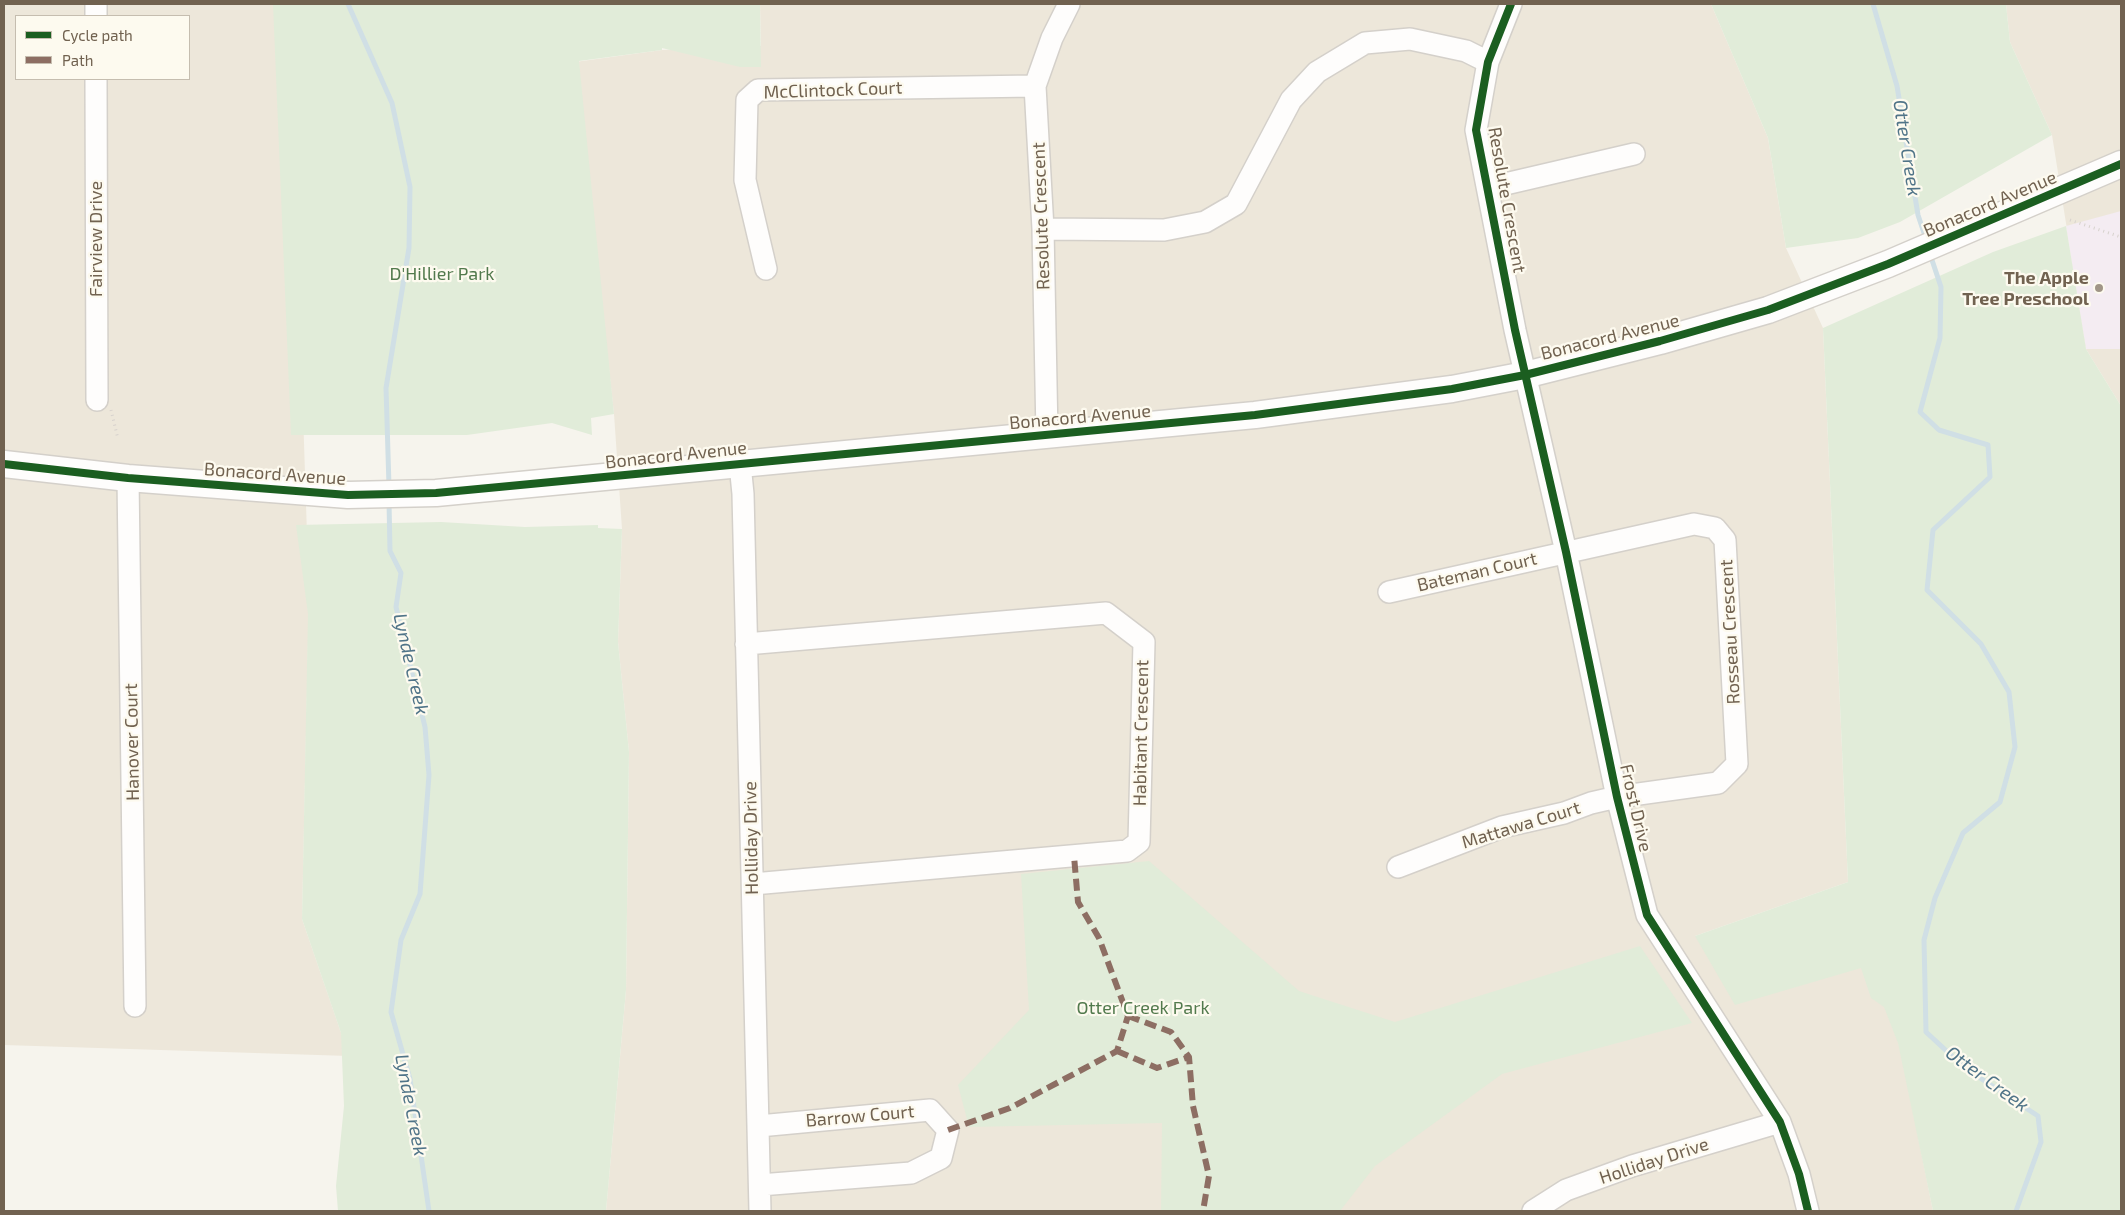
<!DOCTYPE html>
<html>
<head>
<meta charset="utf-8">
<style>
  body { margin:0 }
  #map { position:relative; width:2125px; height:1215px; overflow:hidden; background:#f6f4ed; font-family:"Exo 2",sans-serif }
  canvas { display:block }
  .frame { position:absolute; inset:0; border:5px solid #716250; pointer-events:none }
  .legend { position:absolute; left:15px; top:15px; width:175px; height:65px; box-sizing:border-box; background:#fdfaef; border:1px solid #c5bdaf; margin:0; padding:6px 9px; list-style:none; font-size:15px; color:#716250 }
  .legend li { display:flex; align-items:center; gap:10px; height:25px }
  .legend b { width:25px; border:1px solid #c5bdaf }
</style>
</head>
<body>
<div id="map">
<canvas width="2125" height="1215"></canvas>
<div class="frame"></div>
<ul class="legend">
<li><b style="height:6px;background:#1b5e20"></b>Cycle path</li>
<li><b style="height:6px;background:#8d6e63"></b>Path</li>
</ul>
</div>
<script>
const context = document.querySelector('canvas').getContext('2d');
context.lineJoin = 'round';
function fillPath(path, color) { context.fillStyle = color; context.fill(path, 'evenodd'); }
const toPath = rows => new Path2D(rows.map(r => 'M' + r).join(''));
function strokePath(path, color, width, dash) { context.strokeStyle = color; context.lineWidth = width; context.lineCap = dash ? 'butt' : 'round'; context.setLineDash(dash || []); context.stroke(path); }
function label(font, color, halo, rows, align = 'center') {
  context.font = font + ' "Exo 2",sans-serif'; context.lineWidth = 4.5; context.setLineDash([]); context.textBaseline = 'middle'; context.strokeStyle = halo; context.fillStyle = color; for (const [text, x, y, turn = 0] of rows) {
    context.save(); context.translate(x, y); context.rotate((+turn || 0) * Math.PI / 180); context.textAlign = isNaN(turn) ? turn : align; if (halo) context.strokeText(text, 0, 0); context.fillText(text, 0, 0); context.restore();
  }
}
const residential = toPath([
  [4,4,294,4,301,351,309,596,302,919,349,1056,4,1045],
  [16,16,189,16,189,79,16,79],
  [760,4,1711,4,1768,138,1786,248,1823,328,1848,882,1695,936,1883,961,1933,1211,606,1211,626,990,629,752,618,642,622,529,614,414,575,62,662,50,761,46],
  [2006,4,2121,4,2121,406,2086,349,2052,135,2010,42]
]);
const education = toPath([
  [2121,211,2121,349,2086,349,2066,226]
]);
const green = toPath([
  [273,4,760,4,761,67,740,67,662,48,662,50,579,61,614,414,591,418,592,435,552,423,467,435,291,435],
  [1711,4,2006,4,2010,42,2052,135,1900,222,1858,238,1786,248,1768,138],
  [2066,226,2086,349,2121,406,2121,1211,1933,1211,1898,1043,1884,1007,1871,998,1861,968,1735,1005,1695,936,1848,882,1823,328,1993,252],
  [441,522,525,527,598,525,598,528,622,529,618,642,629,752,626,990,606,1211,338,1211,336,1186,344,1106,341,1033,302,919,308,614,296,525],
  [1149,861,1299,991,1395,1022,1640,946,1692,1023,1502,1074,1375,1166,1340,1211,1161,1211,1162,1123,969,1127,958,1085,1029,1010,1021,874]
]);
const stream = toPath([
  [348,4,392,103,410,187,409,248,386,388,389,486],
  [1873,4,1897,86,1918,215,1926,239],
  [1930,254,1941,287,1940,338,1920,412,1939,430,1988,445,1990,477,1933,530,1927,590,1981,644,2009,692,2015,747,2000,802,1963,833,1935,898,1924,940,1926,1032,1965,1068,2038,1116,2041,1142,2016,1211],
  [389,502,390,551,401,573,396,607,425,727,429,775,420,894,401,940,391,1012,410,1079,429,1211]
]);
const path = toPath([
  [2070,220,2121,237],
  [111,410,118,439]
]);
const minor = toPath([
  [96,4,96,16],
  [1511,4,1488,62,1476,130,1515,330,1566,552,1617,797,1647,915,1780,1122,1799,1174,1808,1211],
  [96,79,97,400],
  [1488,188,1634,154],
  [1043,229,1164,230,1205,222,1236,204,1291,100,1317,72,1365,43,1410,39,1466,51,1488,62],
  [766,269,745,180,747,100,758,90,1035,86],
  [1047,435,1043,229,1035,86,1052,38,1069,4],
  [740,464,743,494,760,1211],
  [128,478,135,1006],
  [1389,592,1694,524,1715,528,1725,540,1737,764,1718,783,1617,797,1591,803,1564,813,1502,827,1398,867],
  [746,644,1106,613,1144,642,1139,842,1127,851,753,884],
  [759,1126,930,1110,948,1130,941,1158,911,1173,760,1185],
  [1533,1211,1566,1190,1632,1166,1780,1122]
]);
const tertiary = toPath([
  [4,464,128,478,348,495,436,493,1255,415,1452,389,1525,375,1660,341,1768,310,1888,264,2121,164]
]);
const quiet = toPath([
  [1128,1016,1171,1032,1189,1057,1193,1106,1209,1176,1203,1211],
  [1117,1051,1157,1068,1189,1057],
  [948,1130,1010,1108,1117,1051,1128,1016,1099,938,1078,902,1074,856]
]);
const cycleway = toPath([
  [1511,4,1488,62,1476,130,1515,330,1566,552,1617,797,1647,915,1780,1122,1799,1174,1808,1211],
  [4,464,128,478,348,495,436,493,1255,415,1452,389,1525,375,1660,341,1768,310,1888,264,2121,164]
]);
const markers = [
  [2099,288,5,"#a09587"]
];
const streetNames = [
  ["McClintock Court",833,90,-2],
  ["Resolute Crescent",1507,200,80],
  ["Bonacord Avenue",1990,204,-23],
  ["Resolute Crescent",1041,216,-92],
  ["Fairview Drive",96,239,-90],
  ["Bonacord Avenue",1610,337,-14],
  ["Bonacord Avenue",1080,417,-5],
  ["Bonacord Avenue",676,455,-6],
  ["Bonacord Avenue",275,474,4],
  ["Bateman Court",1477,572,-13],
  ["Rosseau Crescent",1730,632,-93],
  ["Habitant Crescent",1141,733,-89],
  ["Hanover Court",132,742,-91],
  ["Frost Drive",1636,808,77],
  ["Mattawa Court",1521,825,-17],
  ["Holliday Drive",751,838,-91],
  ["Barrow Court",860,1116,-5],
  ["Holliday Drive",1654,1161,-18]
];
const parkNames = [
  ["D'Hillier Park",442,274],
  ["Otter Creek Park",1143,1008]
];
const poiNames = [
  ["The Apple",2089,278],
  ["Tree Preschool",2089,299]
];
const waterNames = [
  ["Otter Creek",1907,148,81],
  ["Lynde Creek",411,664,77],
  ["Otter Creek",1987,1079,36],
  ["Lynde Creek",411,1105,79]
];
fillPath(residential, '#ede7da');
fillPath(education, '#f4ecf2');
fillPath(green, '#e1ecd9');
strokePath(stream, '#d0dfe5', 5);
strokePath(minor, '#d4d0ca', 24);
strokePath(tertiary, '#d4d0ca', 29);
strokePath(path, '#d7d2cd', 3, [1, 4]);
strokePath(minor, '#fefdfc', 21);
strokePath(tertiary, '#fefdfc', 26);
strokePath(quiet, '#8d6e63', 6, [12, 6]);
strokePath(cycleway, '#1b5e20', 8);
for (const [x, y, r, color] of markers) { const dot = new Path2D(); dot.arc(x, y, r, 0, 2 * Math.PI); context.fillStyle = color; context.fill(dot); strokePath(dot, '#fdfaef', 2); }
label('18px', '#716250', '#fdfaef', streetNames);
label('18px', '#527a4d', '#fdfaef', parkNames);
label('bold 18px', '#716250', '#fdfaef', poiNames, 'right');
label('italic 19px', '#507488', '#fdfaef', waterNames);
</script>
</body>
</html>
